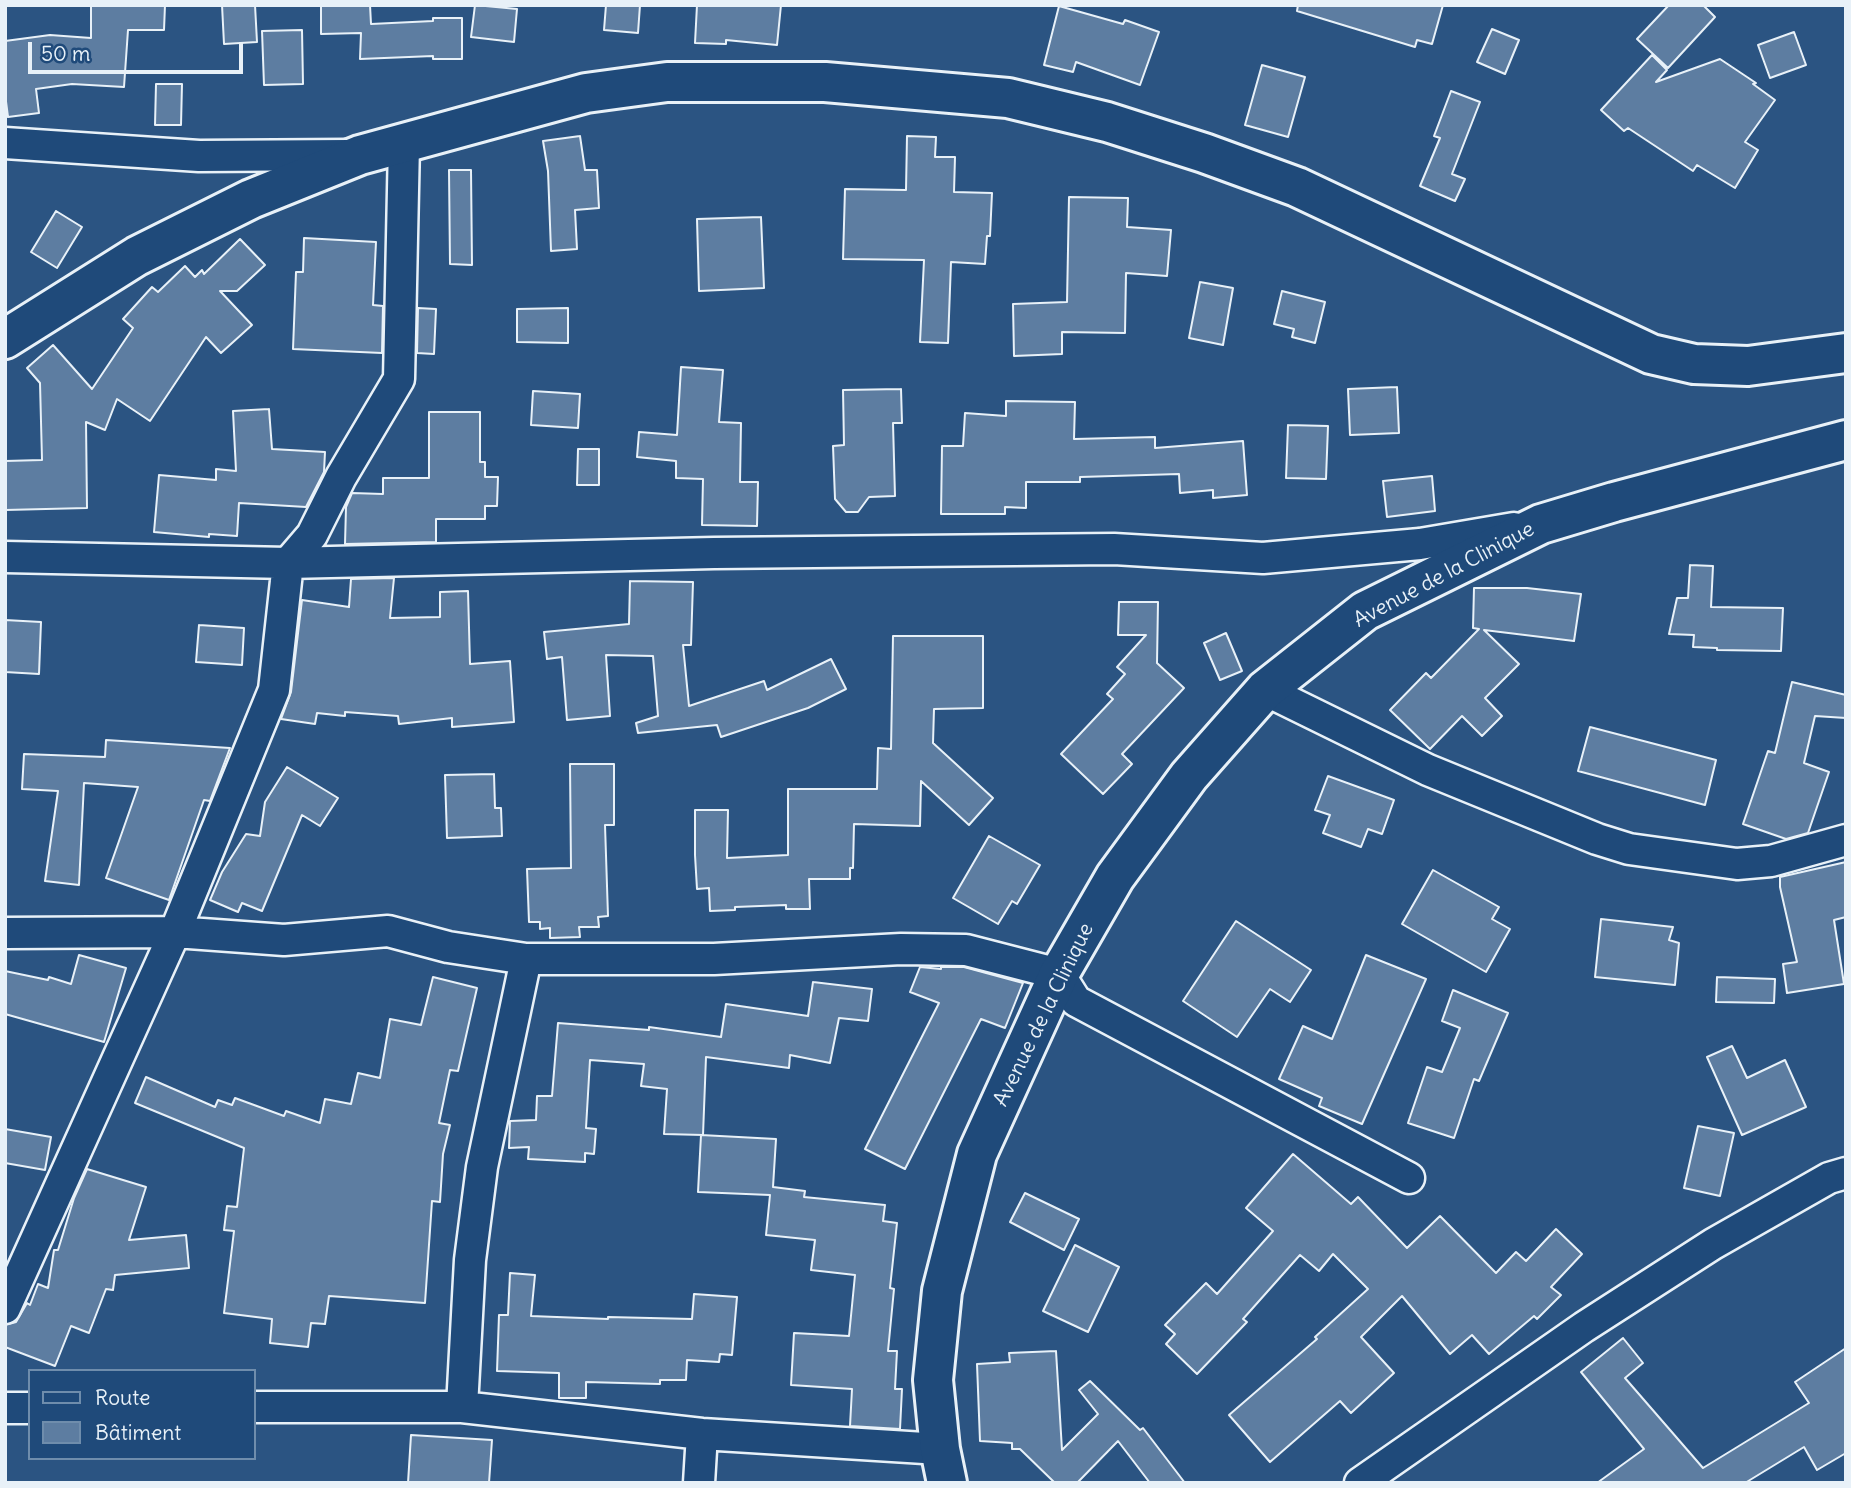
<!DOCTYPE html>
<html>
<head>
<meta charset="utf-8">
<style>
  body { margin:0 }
  #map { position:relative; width:1851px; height:1488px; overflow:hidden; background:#2b5482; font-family:Delius,sans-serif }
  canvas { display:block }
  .frame { position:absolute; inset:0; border:7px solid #e8f1f8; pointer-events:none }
  .legend { position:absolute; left:28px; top:1369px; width:228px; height:91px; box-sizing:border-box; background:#1f4a7a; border:2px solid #6f8dac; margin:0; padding:9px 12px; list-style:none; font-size:21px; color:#e8f1f8 }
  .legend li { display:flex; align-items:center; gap:14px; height:35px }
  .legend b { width:35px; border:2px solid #6f8dac }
  .scale { position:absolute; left:28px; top:42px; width:215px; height:32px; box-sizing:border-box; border:4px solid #e8f1f8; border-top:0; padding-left:9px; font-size:21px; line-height:24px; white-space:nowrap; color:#e8f1f8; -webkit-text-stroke:5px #1f4a7a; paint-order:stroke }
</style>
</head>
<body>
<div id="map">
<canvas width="1851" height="1488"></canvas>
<div class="frame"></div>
<ul class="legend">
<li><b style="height:9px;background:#1f4a7a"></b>Route</li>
<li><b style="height:19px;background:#5d7da1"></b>Bâtiment</li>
</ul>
<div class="scale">50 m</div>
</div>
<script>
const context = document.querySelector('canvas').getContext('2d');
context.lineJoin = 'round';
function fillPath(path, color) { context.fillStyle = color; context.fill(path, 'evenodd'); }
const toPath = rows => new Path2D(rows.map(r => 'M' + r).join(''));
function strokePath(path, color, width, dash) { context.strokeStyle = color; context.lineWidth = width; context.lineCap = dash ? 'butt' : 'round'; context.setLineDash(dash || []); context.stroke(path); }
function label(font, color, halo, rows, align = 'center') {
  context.font = font + ' Delius,sans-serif'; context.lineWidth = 5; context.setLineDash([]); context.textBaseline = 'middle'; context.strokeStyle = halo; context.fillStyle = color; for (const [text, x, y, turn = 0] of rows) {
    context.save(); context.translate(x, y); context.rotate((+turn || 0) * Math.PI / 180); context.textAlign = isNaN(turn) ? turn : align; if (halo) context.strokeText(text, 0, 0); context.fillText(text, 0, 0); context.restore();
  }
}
const building = toPath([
  [91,5,165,5,164,30,128,30,124,87,72,84,36,89,39,113,8,117,5,94,5,41,50,35,91,38,91,5],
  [222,5,255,5,257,42,224,44,222,5],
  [321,5,370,5,371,24,433,21,433,18,462,18,462,59,433,59,433,56,360,59,361,33,321,34,321,5],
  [475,5,517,9,514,42,471,37,475,5],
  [606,5,640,5,638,33,604,30,606,5],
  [697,5,781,5,777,45,726,40,726,44,695,43,697,5],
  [1298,5,1443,5,1432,44,1417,40,1415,47,1297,11,1298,5],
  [1669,5,1703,5,1715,17,1668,68,1637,39,1669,5],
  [1059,6,1123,24,1125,20,1159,32,1140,85,1076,62,1073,72,1044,65,1059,6],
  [1492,29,1519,40,1505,74,1477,62,1492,29],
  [302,30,303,84,264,85,262,31,302,30],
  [1794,32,1806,65,1770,78,1758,45,1794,32],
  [1652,55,1667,70,1656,82,1720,59,1756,83,1753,84,1775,100,1745,142,1758,150,1735,188,1697,165,1693,171,1628,128,1624,131,1601,110,1652,55],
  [1262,65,1305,77,1288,137,1245,125,1262,65],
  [156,84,182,84,181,125,155,125,156,84],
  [1451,91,1480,102,1452,174,1465,179,1455,201,1420,186,1440,138,1434,136,1451,91],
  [580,136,585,170,597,170,599,208,575,210,577,249,551,251,548,171,543,141,580,136],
  [907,136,936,137,935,157,955,157,954,192,992,193,990,236,987,236,985,264,951,262,948,343,920,342,924,260,843,259,845,189,906,190,907,136],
  [449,170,471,170,472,265,450,264,449,170],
  [1069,197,1128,198,1127,227,1171,230,1167,276,1126,273,1125,333,1062,332,1062,354,1014,356,1013,304,1067,302,1069,197],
  [56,211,82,227,57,268,31,252,56,211],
  [761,217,764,288,699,291,697,219,761,217],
  [304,238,376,242,373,305,383,306,382,353,293,349,296,272,303,272,304,238],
  [240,239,265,265,237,291,220,291,252,325,221,353,206,337,150,421,117,399,105,430,86,422,87,508,5,510,5,461,42,460,40,383,27,368,53,345,92,389,133,328,123,319,152,287,158,292,185,266,195,277,202,270,204,274,240,239],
  [1200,282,1233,288,1223,345,1189,338,1200,282],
  [1282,291,1325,302,1315,343,1292,337,1294,329,1274,324,1282,291],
  [418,308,436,309,434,354,417,353,418,308],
  [568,308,568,343,517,342,517,309,568,308],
  [681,367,723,370,719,422,741,423,740,482,758,482,757,526,702,525,703,479,676,478,676,461,637,457,639,432,677,435,681,367],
  [1397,387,1399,433,1350,435,1348,389,1397,387],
  [901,389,902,423,893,423,895,496,869,497,858,512,846,512,835,499,833,446,844,445,843,390,901,389],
  [533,391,580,394,578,428,531,425,533,391],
  [1006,401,1075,402,1074,439,1155,437,1155,448,1243,441,1247,495,1213,498,1213,490,1180,493,1179,474,1080,477,1080,482,1026,482,1026,508,1005,507,1005,514,941,514,942,446,963,446,965,413,1006,416,1006,401],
  [269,409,272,449,325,452,324,472,306,507,239,503,237,536,209,534,209,537,154,532,159,475,216,480,216,469,236,471,233,411,269,409],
  [429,412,480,412,480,462,485,462,485,477,498,477,497,506,485,506,485,519,436,519,436,542,345,544,346,507,352,493,383,494,383,478,429,478,429,412],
  [1288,425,1328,426,1326,479,1286,478,1288,425],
  [578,449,599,449,599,485,577,485,578,449],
  [1432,476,1435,511,1387,517,1383,481,1432,476],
  [1690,565,1713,566,1711,607,1783,608,1781,651,1717,650,1717,648,1693,647,1694,635,1669,634,1677,598,1688,598,1690,565],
  [394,578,390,618,440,617,440,592,468,591,470,664,510,661,514,722,452,727,452,718,399,724,398,716,345,712,345,716,317,713,315,724,281,719,291,692,302,600,349,607,351,579,394,578],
  [630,581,693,582,691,645,683,645,689,706,764,681,767,690,831,659,846,689,808,708,721,737,717,725,638,733,636,723,658,716,653,656,606,655,610,716,567,720,562,657,547,659,544,632,629,624,630,581],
  [1474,588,1527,588,1581,594,1574,641,1484,630,1519,664,1485,698,1502,716,1482,736,1462,716,1430,749,1390,710,1426,673,1431,678,1479,629,1473,628,1474,588],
  [1119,602,1158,602,1157,663,1184,688,1122,754,1132,764,1103,794,1061,754,1113,699,1107,694,1125,674,1117,667,1146,635,1118,635,1119,602],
  [5,620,41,622,39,674,5,672,5,620],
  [199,625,244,628,242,665,196,662,199,625],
  [1226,633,1242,671,1220,680,1204,643,1226,633],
  [893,636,983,636,983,708,934,709,933,743,993,798,969,825,921,781,920,826,854,824,853,868,850,868,850,879,809,879,810,909,786,909,786,905,735,907,735,910,710,911,709,888,697,889,695,855,695,810,728,810,727,858,788,855,788,789,877,789,878,748,891,749,893,636],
  [1792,682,1846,695,1846,718,1815,716,1804,763,1829,772,1808,833,1786,839,1743,824,1768,751,1775,753,1792,682],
  [1590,727,1716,760,1705,805,1578,771,1590,727],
  [106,740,230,748,210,801,204,800,169,900,106,878,138,787,84,783,79,885,45,881,58,791,22,789,24,754,105,757,106,740],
  [570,764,614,764,614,825,605,825,608,916,598,917,599,927,579,927,580,937,550,938,550,928,540,929,540,922,529,922,527,869,571,868,570,764],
  [287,767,338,798,320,826,302,815,262,911,242,903,238,912,210,900,222,872,246,834,260,836,265,802,287,767],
  [494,774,495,808,501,808,502,836,447,838,445,775,494,774],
  [1328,776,1394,800,1382,834,1368,829,1361,847,1323,833,1330,815,1315,810,1328,776],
  [989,836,1040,865,1017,904,1012,901,998,924,953,898,989,836],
  [1846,862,1846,917,1834,920,1844,984,1787,993,1783,964,1797,962,1780,887,1780,877,1846,862],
  [1433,870,1499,907,1492,919,1510,929,1486,972,1402,924,1433,870],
  [1601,919,1673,927,1669,940,1679,943,1675,985,1595,977,1601,919],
  [1236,921,1311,970,1290,1002,1270,989,1237,1037,1183,1001,1236,921],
  [79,955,126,968,104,1042,5,1014,5,971,48,980,49,977,71,984,79,955],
  [1366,955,1426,979,1362,1124,1319,1106,1322,1098,1279,1079,1303,1026,1332,1039,1366,955],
  [920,967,941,969,941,967,964,967,1023,983,1005,1028,981,1019,905,1169,865,1149,939,1003,910,992,920,967],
  [433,977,477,988,458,1071,450,1070,439,1123,450,1125,443,1154,440,1202,432,1201,425,1303,329,1296,325,1324,311,1323,308,1347,270,1343,272,1319,224,1313,234,1231,224,1230,227,1206,237,1207,244,1148,135,1103,146,1077,215,1107,218,1100,232,1105,235,1098,284,1116,286,1111,320,1123,325,1099,351,1104,358,1073,380,1078,390,1019,421,1025,433,977],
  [1717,977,1775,979,1774,1003,1716,1002,1717,977],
  [813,982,872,989,868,1021,839,1018,830,1063,790,1055,789,1068,706,1057,703,1135,664,1134,667,1089,641,1086,644,1064,590,1060,586,1128,596,1129,594,1154,585,1153,585,1162,528,1159,529,1147,509,1148,510,1121,536,1120,537,1096,552,1096,558,1023,649,1030,649,1027,721,1037,726,1004,808,1016,813,982],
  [1453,990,1508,1013,1479,1081,1474,1079,1454,1138,1408,1123,1427,1067,1442,1072,1460,1028,1442,1021,1453,990],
  [1732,1046,1747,1078,1785,1060,1806,1107,1742,1135,1707,1057,1732,1046],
  [1698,1126,1734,1133,1720,1196,1684,1188,1698,1126],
  [5,1129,51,1137,45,1170,5,1163,5,1129],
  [701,1135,776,1139,773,1187,805,1191,804,1197,885,1205,883,1221,897,1223,890,1288,894,1289,888,1351,897,1351,895,1389,902,1389,900,1429,850,1426,852,1389,791,1385,794,1333,849,1336,855,1275,811,1270,815,1240,766,1235,770,1195,698,1192,701,1135],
  [1293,1154,1351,1204,1358,1197,1407,1248,1440,1216,1496,1273,1516,1252,1526,1261,1556,1229,1582,1254,1551,1287,1561,1295,1537,1319,1534,1316,1489,1354,1472,1335,1450,1354,1402,1296,1361,1337,1394,1373,1351,1413,1340,1401,1270,1462,1229,1415,1317,1339,1315,1337,1368,1289,1333,1254,1319,1271,1300,1255,1243,1319,1247,1322,1197,1374,1166,1344,1175,1334,1165,1325,1206,1283,1217,1294,1273,1231,1246,1208,1293,1154],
  [87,1169,146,1187,129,1240,186,1235,189,1268,115,1275,113,1290,106,1289,89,1333,71,1326,55,1366,5,1347,5,1325,16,1322,27,1303,30,1305,38,1284,48,1288,54,1250,58,1250,74,1198,87,1169],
  [1025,1193,1079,1219,1064,1250,1010,1222,1025,1193],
  [1075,1245,1119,1267,1088,1332,1043,1311,1075,1245],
  [510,1273,535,1275,531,1316,608,1319,608,1317,692,1319,694,1294,737,1297,732,1355,720,1354,719,1362,687,1360,686,1380,660,1380,660,1384,586,1382,586,1398,559,1398,559,1373,497,1371,499,1315,508,1315,510,1273],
  [1623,1338,1643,1363,1625,1378,1703,1468,1809,1403,1795,1382,1846,1348,1846,1453,1817,1470,1804,1447,1745,1483,1597,1483,1644,1449,1581,1372,1623,1338],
  [1056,1351,1062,1450,1098,1414,1079,1390,1090,1381,1140,1430,1143,1428,1185,1483,1150,1483,1118,1441,1077,1483,1055,1483,1020,1449,1012,1449,1012,1443,980,1441,977,1364,1010,1362,1009,1353,1056,1351],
  [411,1435,492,1440,489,1483,408,1483,411,1435]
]);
const street = toPath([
  [5,143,199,156,349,155],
  [5,557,288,563,714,553,1114,549,1263,558,1420,544,1514,528],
  [1265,690,1428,770,1597,839,1629,849,1737,864,1771,861,1846,840],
  [5,933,175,932,284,940,388,931,448,947,526,959,714,959,901,949,966,950,1059,974,1076,1001,1409,1178],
  [5,1308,175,932,274,690,288,563,312,535,341,477,399,379,404,143],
  [254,1407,462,1407,702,1434,940,1449],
  [462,1407,470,1260,482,1167,526,959],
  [5,1408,30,1408],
  [699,1483,702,1434],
  [1360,1483,1584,1327,1713,1244,1829,1178,1846,1173]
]);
const secondary = toPath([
  [947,1483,940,1449,933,1380,942,1291,977,1154,1059,974,1115,877,1189,776,1265,690,1365,611,1541,524,1614,502,1846,440]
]);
const highway = toPath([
  [5,339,137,256,251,199,360,155,586,93,667,82,825,82,1008,98,1107,122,1204,153,1297,187,1651,354,1694,364,1748,366,1846,353]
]);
const streetNames = [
  ["Avenue de la Clinique",1444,575,-28],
  ["Avenue de la Clinique",1044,1015,-64]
];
fillPath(building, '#5d7da1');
strokePath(building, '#e8f1f8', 2);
strokePath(street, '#e8f1f8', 35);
strokePath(secondary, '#e8f1f8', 44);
strokePath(highway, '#e8f1f8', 44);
strokePath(street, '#1f4a7a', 30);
strokePath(secondary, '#1f4a7a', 38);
strokePath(highway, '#1f4a7a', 38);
label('21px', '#e8f1f8', '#1f4a7a', streetNames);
</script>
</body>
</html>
